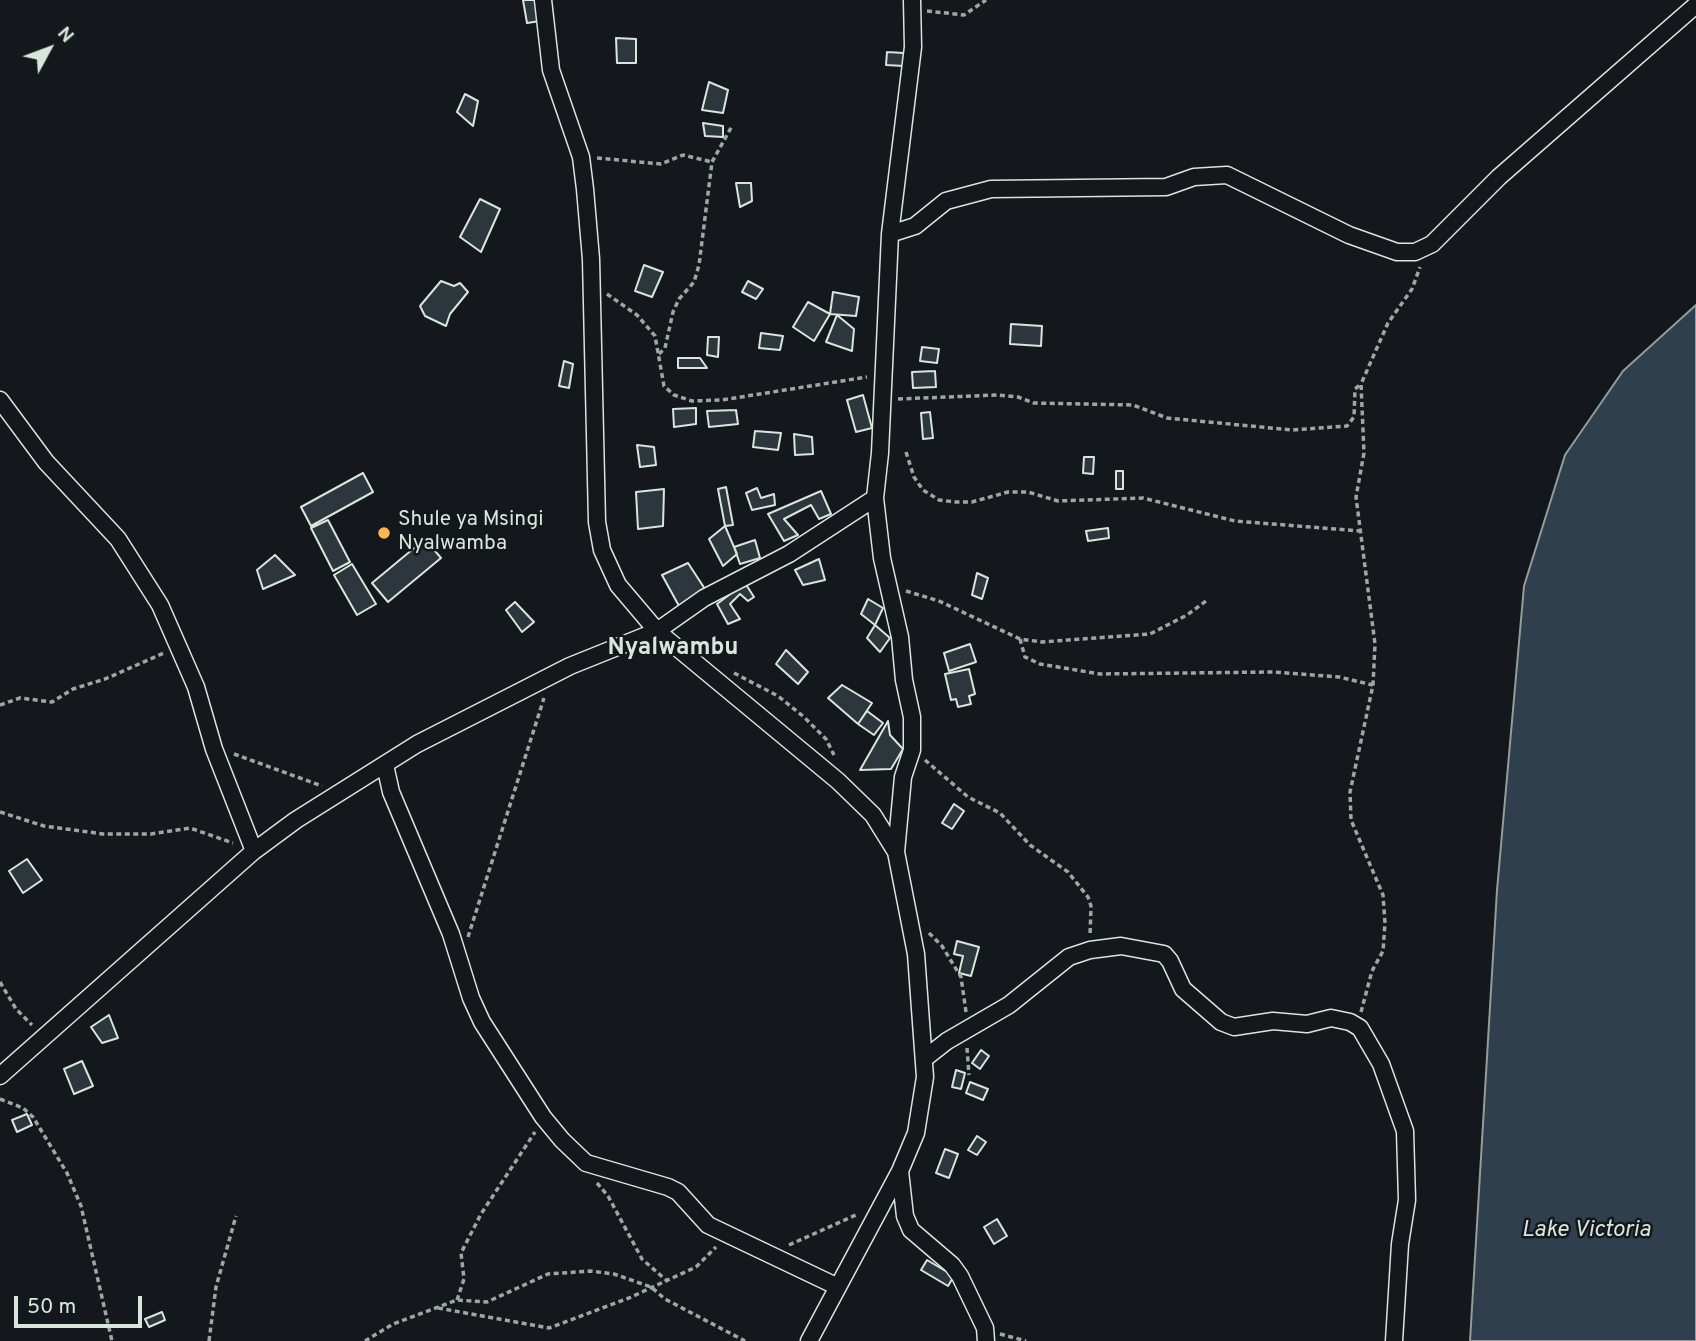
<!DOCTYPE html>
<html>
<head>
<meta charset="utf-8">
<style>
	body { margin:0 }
	#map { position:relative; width:1696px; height:1341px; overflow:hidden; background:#14181c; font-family:Overpass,sans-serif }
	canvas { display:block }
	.north { position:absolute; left:14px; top:14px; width:70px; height:70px; -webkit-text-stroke:5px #14181c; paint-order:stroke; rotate:49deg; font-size:19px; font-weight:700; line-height:28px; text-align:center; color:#d8e6dc }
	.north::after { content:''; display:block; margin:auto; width:24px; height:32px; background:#d8e6dc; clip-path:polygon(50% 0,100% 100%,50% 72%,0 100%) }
	.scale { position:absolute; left:14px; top:1296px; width:128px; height:32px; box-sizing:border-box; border:4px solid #d8e6dc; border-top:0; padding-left:9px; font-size:21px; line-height:24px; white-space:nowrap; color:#d8e6dc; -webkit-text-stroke:5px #14181c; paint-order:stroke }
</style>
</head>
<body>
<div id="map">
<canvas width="1696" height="1341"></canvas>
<div class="north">N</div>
<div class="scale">50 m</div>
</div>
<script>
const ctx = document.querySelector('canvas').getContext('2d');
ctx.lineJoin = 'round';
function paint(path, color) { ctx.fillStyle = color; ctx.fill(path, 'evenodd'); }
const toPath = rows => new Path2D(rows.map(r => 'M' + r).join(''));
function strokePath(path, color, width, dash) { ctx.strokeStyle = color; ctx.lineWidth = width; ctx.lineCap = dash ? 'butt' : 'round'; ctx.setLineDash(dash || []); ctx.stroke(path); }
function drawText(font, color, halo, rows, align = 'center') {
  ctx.font = font + ' Overpass,sans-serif'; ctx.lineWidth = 5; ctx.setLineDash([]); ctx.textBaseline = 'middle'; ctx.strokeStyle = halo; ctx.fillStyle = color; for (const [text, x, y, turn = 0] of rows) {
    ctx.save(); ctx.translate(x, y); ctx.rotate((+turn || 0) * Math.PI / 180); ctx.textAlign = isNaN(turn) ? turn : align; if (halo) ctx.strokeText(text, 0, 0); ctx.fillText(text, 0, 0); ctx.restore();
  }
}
const water = toPath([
	[1696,305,1696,1341,1470,1341,1497,890,1524,586,1565,455,1623,371,1696,305]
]);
paint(water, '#2f3f4d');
strokePath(water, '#939e99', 2);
const building = toPath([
	[523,0,537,0,540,21,527,23,523,0],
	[616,38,636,39,636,63,617,63,616,38],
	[887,52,904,53,904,66,886,65,887,52],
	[709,82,728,90,723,113,702,110,709,82],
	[465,94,478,101,473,126,457,112,465,94],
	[703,123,723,126,723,137,705,136,703,123],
	[736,183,751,183,752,201,740,207,736,183],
	[480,199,500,209,481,252,460,237,480,199],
	[644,265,663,272,652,297,635,291,644,265],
	[441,281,454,286,460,283,468,292,450,314,446,326,425,316,420,306,441,281],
	[748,281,763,289,756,299,742,292,748,281],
	[833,292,859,297,856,316,830,314,833,292],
	[808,302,830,314,814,341,793,327,808,302],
	[837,315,854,329,852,351,826,342,837,315],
	[1011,324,1042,326,1041,346,1010,344,1011,324],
	[761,333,783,336,780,350,759,348,761,333],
	[708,337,719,337,718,357,707,355,708,337],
	[922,347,939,349,937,363,920,361,922,347],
	[678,358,700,358,707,368,678,368,678,358],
	[564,361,573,364,569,388,559,386,564,361],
	[935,371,936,387,913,388,912,372,935,371],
	[863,395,872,428,856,432,847,400,863,395],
	[696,408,696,424,674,427,673,409,696,408],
	[736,410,738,424,709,427,707,411,736,410],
	[930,412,933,438,923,439,921,413,930,412],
	[755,431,781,433,778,450,753,447,755,431],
	[794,434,812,437,813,454,795,455,794,434],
	[637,445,654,447,656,465,640,467,637,445],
	[1084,457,1094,457,1093,474,1083,473,1084,457],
	[1116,471,1123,471,1123,489,1116,489,1116,471],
	[363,473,373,492,311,526,301,507,363,473],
	[726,487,733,525,725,526,718,489,726,487],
	[757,488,761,498,774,494,775,505,752,510,746,493,757,488],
	[664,489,663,526,638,529,636,492,664,489],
	[821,491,831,514,819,519,811,505,784,519,798,535,784,541,768,514,821,491],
	[328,520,350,562,333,571,311,528,328,520],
	[725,526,737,554,723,566,709,539,725,526],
	[1108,528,1109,538,1088,541,1086,531,1108,528],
	[425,539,441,558,388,602,372,583,425,539],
	[755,540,760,558,740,564,734,547,755,540],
	[275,555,295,575,263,589,257,570,275,555],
	[819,559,825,580,803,585,795,570,819,559],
	[688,563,705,589,679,606,662,575,688,563],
	[352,564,376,604,357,615,334,575,352,564],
	[977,573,988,578,982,599,972,595,977,573],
	[745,583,754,597,748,601,740,594,730,604,740,619,728,624,717,604,745,583],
	[868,599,883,608,875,625,861,614,868,599],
	[515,602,534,622,522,632,506,610,515,602],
	[875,625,890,638,880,652,867,638,875,625],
	[970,644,976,662,949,671,944,653,970,644],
	[786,650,808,672,798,684,776,664,786,650],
	[969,669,975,694,969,696,971,704,958,707,956,699,951,700,945,674,969,669],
	[842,685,872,703,858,724,828,698,842,685],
	[867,711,883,723,874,735,858,724,867,711],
	[888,721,890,735,903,749,891,769,860,770,888,721],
	[954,804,964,811,952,829,942,823,954,804],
	[27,859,42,880,23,893,9,871,27,859],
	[957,941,979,947,971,976,959,973,963,956,954,954,957,941],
	[109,1015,118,1038,102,1043,91,1027,109,1015],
	[981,1050,989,1056,980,1069,972,1063,981,1050],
	[82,1061,93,1086,74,1094,64,1069,82,1061],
	[956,1070,965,1073,961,1089,952,1087,956,1070],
	[970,1082,988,1089,983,1100,966,1093,970,1082],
	[27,1114,32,1125,17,1132,12,1120,27,1114],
	[977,1136,986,1142,977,1155,968,1150,977,1136],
	[945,1149,958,1154,949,1178,936,1173,945,1149],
	[997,1219,1007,1236,994,1244,984,1227,997,1219],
	[927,1260,954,1276,948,1286,921,1270,927,1260],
	[162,1312,165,1320,149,1327,145,1319,162,1312]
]);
paint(building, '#2c363c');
strokePath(building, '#d8e6dc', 2);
const minor = toPath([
	[543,0,551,70,581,157,585,189,591,259,597,522,602,550,618,585,657,631,838,781,873,815,896,852,916,954,925,1077,916,1133,900,1171,809,1341],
	[890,234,915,226,946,201,991,189,1166,187,1194,177,1227,175,1349,235,1397,252,1415,252,1432,244,1499,177,1696,5],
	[0,400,46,462,118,539,160,605,196,687,214,749,254,851],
	[385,765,391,792,451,934,471,998,482,1022,543,1117,562,1140,586,1163,668,1187,678,1192,708,1225,836,1286],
	[896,852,903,777,912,750,912,717,904,680,900,637,882,558,875,498,880,453,890,234,913,47,912,0],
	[924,1059,947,1041,1009,1005,1069,957,1090,950,1121,946,1164,954,1170,961,1183,989,1221,1022,1234,1027,1273,1021,1307,1024,1331,1018,1350,1022,1360,1028,1381,1064,1405,1131,1407,1200,1400,1244,1394,1341],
	[0,1076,254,851,296,820,417,744,570,666,657,631,704,598,789,554,875,498],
	[900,1171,905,1216,911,1230,952,1265,960,1276,985,1328,986,1341]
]);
strokePath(minor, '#d8e6dc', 19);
strokePath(toPath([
	[927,11,964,15,986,0],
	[597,158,661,164,683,155,712,162],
	[607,294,637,315,655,336,664,386,674,395,692,401,722,400,867,377],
	[659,354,665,348,673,312,679,299,694,282,699,265,712,162,732,126],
	[898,399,997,395,1018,397,1034,403,1133,405,1167,418,1292,430,1347,426,1354,417,1355,389,1361,384],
	[906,452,914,477,923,490,939,500,955,502,972,502,1008,492,1028,492,1058,501,1143,498,1235,521,1360,531],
	[906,591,939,601,1020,639,1042,642,1150,634,1187,615,1206,601],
	[1020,639,1025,657,1040,664,1100,674,1274,672,1339,677,1373,685],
	[734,673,778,696,804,717,826,739,834,755],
	[0,705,20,698,52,702,73,689,105,679,164,653],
	[234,754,322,786],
	[925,760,968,797,1000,813,1030,845,1068,872,1088,897,1091,906,1090,936],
	[0,812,44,826,103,834,151,834,190,828,233,843],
	[929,933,942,946,961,977,966,1012],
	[468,937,544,698],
	[0,982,16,1009,32,1025],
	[1361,1012,1372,971,1383,951,1385,923,1383,895,1351,820,1350,792,1373,685,1375,644,1356,497,1364,453,1361,384,1388,323,1412,289,1420,267],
	[967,1048,969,1075],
	[0,1099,23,1108,33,1117,67,1173,81,1206,112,1341],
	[597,1183,608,1196,642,1259,666,1280],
	[789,1245,858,1214],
	[457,1300,464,1279,461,1253,481,1214,535,1132],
	[438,1308,549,1328,629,1298,696,1267,716,1247],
	[1000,1334,1026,1341],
	[209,1341,216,1287,236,1216],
	[365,1341,393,1324,457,1300,487,1302,548,1274,590,1271,614,1274,651,1287,665,1299,745,1341]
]), '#9da8a2', 3.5, [5, 3.5]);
strokePath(minor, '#14181c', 16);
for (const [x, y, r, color] of [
	[384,533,7,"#ffb74d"]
]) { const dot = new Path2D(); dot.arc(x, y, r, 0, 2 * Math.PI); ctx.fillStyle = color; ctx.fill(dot); strokePath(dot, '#14181c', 2.5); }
drawText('21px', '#d8e6dc', '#14181c', [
	["Shule ya Msingi",398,521],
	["Nyalwamba",398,545]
], 'left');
drawText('italic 23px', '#d8e6dc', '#14181c', [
	["Lake Victoria",1586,1231]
]);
drawText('bold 24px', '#d8e6dc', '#14181c', [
	["Nyalwambu",673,649]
]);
</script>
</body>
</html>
